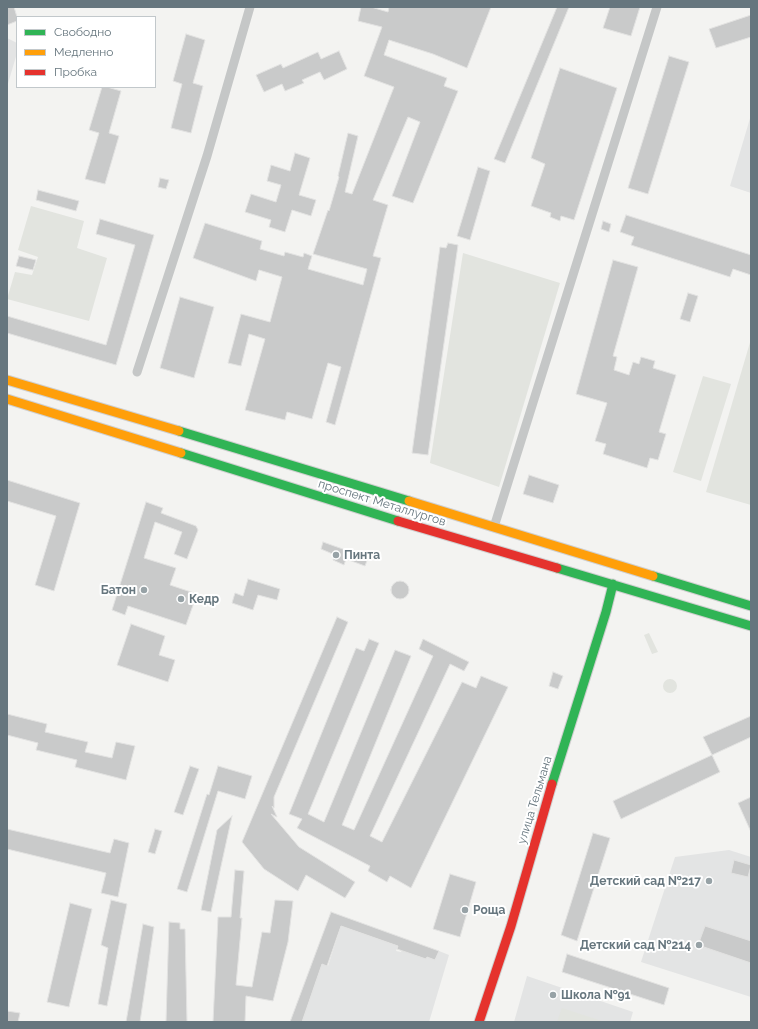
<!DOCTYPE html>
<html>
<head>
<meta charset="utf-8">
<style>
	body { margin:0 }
	#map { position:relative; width:758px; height:1029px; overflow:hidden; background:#f3f3f1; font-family:Raleway,sans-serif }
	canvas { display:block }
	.frame { position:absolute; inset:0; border:8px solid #66767e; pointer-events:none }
	.legend { position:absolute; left:16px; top:16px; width:140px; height:72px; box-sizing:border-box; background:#fff; border:1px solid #c2c8cb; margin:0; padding:5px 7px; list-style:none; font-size:12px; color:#66767e }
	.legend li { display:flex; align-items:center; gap:8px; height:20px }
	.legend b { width:20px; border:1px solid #c2c8cb }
</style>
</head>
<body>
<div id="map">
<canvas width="758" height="1029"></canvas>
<div class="frame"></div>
<ul class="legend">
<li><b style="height:5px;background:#30b455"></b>Свободно</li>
<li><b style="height:5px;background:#ff9f0a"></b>Медленно</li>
<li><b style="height:5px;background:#e5322d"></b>Пробка</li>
</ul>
</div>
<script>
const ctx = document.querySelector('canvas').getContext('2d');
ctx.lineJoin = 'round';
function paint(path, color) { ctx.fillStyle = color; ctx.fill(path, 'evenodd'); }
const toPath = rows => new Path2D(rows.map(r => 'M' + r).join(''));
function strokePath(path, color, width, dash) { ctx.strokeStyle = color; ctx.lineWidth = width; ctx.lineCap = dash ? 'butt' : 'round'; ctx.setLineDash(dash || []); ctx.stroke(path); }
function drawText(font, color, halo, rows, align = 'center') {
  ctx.font = font + ' Raleway,sans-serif'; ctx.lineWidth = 4; ctx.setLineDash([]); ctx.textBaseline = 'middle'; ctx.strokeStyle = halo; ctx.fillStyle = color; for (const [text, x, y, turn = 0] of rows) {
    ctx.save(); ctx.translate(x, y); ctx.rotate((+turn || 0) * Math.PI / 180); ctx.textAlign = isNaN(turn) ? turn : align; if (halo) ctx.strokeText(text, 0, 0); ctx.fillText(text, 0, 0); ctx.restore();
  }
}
paint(toPath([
	[7,38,17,43,17,53,7,87],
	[751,115,751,193,730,186],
	[729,850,751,857,751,997,641,962,675,857],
	[341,926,398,946,396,951,401,952,403,948,415,955,426,959,427,957,435,960,439,951,449,955,429,1022,302,1022,322,964,328,966],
	[527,976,633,1012,630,1022,514,1022]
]), '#e3e4e4');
paint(toPath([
	[31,206,84,221,77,248,107,258,89,321,7,299,15,272,32,275,38,257,18,250],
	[463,253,560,283,499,487,430,463],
	[751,339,751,505,706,492],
	[703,376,731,384,701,481,673,472],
	[649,633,658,652,652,654,644,635],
	'663 686a7 7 0 1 1 14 0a7 7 0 1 1-14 0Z',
	[562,1008,605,1022,557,1022]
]), '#e2e4df');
const building = toPath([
	[7,7,14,7,17,17,17,21,7,25,7,7],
	[361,7,371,7,388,12,389,7,491,7,467,68,433,54,389,40,384,55,447,78,444,86,458,91,413,203,392,196,420,122,408,117,373,200,388,205,373,256,381,258,335,425,326,422,341,367,328,363,312,419,287,412,285,420,245,410,265,339,249,334,241,366,228,363,241,314,270,322,282,277,259,270,256,281,193,258,205,223,262,241,260,249,284,256,285,252,303,257,304,253,312,256,308,269,363,285,367,269,313,254,328,210,329,211,339,177,338,176,348,133,358,136,345,192,352,194,394,87,364,76,382,27,358,21,361,7],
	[557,7,569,7,505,163,494,159,557,7],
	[610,7,640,7,631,36,603,28,610,7],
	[751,15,751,37,716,48,709,29,751,15],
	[186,34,205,40,193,83,203,86,191,133,171,128,182,84,173,81,186,34],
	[339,51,347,69,324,80,320,72,302,80,304,83,285,91,282,84,264,92,256,75,281,64,283,68,318,52,321,59,339,51],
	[669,56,689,62,648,194,628,188,669,56],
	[560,68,617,88,574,220,561,216,560,221,550,217,551,213,531,206,545,164,531,158,560,68],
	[102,87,107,87,121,91,109,133,119,136,105,184,85,179,99,133,89,130,102,87],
	[295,153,310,158,299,195,316,200,311,216,292,210,285,232,269,227,271,220,245,212,251,194,276,202,281,185,267,181,271,165,290,171,295,153],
	[478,167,490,171,470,240,457,236,478,167],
	[160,178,169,180,166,189,158,187,160,178],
	[38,190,79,201,76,211,36,200,38,190],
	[626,215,751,255,751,275,733,269,730,277,631,245,634,237,620,232,626,215],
	[100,219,154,235,116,365,7,333,7,316,106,345,135,245,96,234,100,219],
	[603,221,611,224,609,232,601,229,603,221],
	[448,243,458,245,428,455,412,453,440,247,446,248,448,243],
	[19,256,36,260,33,270,16,266,19,256],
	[613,260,638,267,613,356,617,357,614,370,629,375,633,362,639,364,641,357,655,361,653,368,676,375,659,432,666,434,658,460,650,458,647,468,603,454,606,444,595,441,607,403,576,394,613,260],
	[688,293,698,296,690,322,680,319,688,293],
	[180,297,214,307,194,378,160,368,180,297],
	[529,475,559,485,553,503,523,494,529,475],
	[7,480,80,503,54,591,35,585,56,516,7,501,7,480],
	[146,502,163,508,161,513,196,526,198,530,187,559,174,554,182,532,155,522,144,558,176,568,170,585,197,594,186,625,128,606,125,615,112,610,146,502],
	[323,542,368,558,365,566,346,559,344,565,333,560,335,555,321,549,323,542],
	[248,579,280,589,277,600,258,595,253,610,232,603,235,593,243,596,248,579],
	'391 590a9 9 0 1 1 18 0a9 9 0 1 1-18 0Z',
	[337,617,348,622,274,797,274,808,272,806,277,817,271,814,299,847,355,882,345,898,306,875,298,891,264,869,242,842,337,617],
	[131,624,165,636,159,655,175,660,168,682,117,665,131,624],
	[369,639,379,643,308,814,324,822,395,650,411,656,342,825,354,830,433,656,419,649,423,639,469,662,464,671,450,664,370,836,382,842,462,682,476,688,481,676,508,687,411,888,390,876,387,882,368,871,370,866,297,828,302,819,289,814,356,648,364,651,369,639],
	[553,672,563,676,558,689,549,686,553,672],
	[7,714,47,724,45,732,88,742,85,752,112,758,116,742,135,746,126,780,75,767,77,760,36,750,38,743,7,735,7,714],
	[751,716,751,737,712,755,703,737,751,716],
	[712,755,720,772,621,819,613,801,712,755],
	[190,766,199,769,183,815,174,812,190,766],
	[218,766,252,776,245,799,218,791,187,892,177,889,207,794,209,795,218,766],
	[751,797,751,832,738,803,751,797],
	[232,816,211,912,201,910,217,830,232,816],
	[7,829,110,853,114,839,129,843,118,897,101,893,106,873,7,849,7,829],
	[155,829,162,831,155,854,148,852,155,829],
	[593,833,610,838,577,941,561,935,593,833],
	[734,860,751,865,748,877,731,873,734,860],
	[235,870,244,871,240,918,242,918,236,985,252,987,262,932,270,933,275,900,293,901,288,942,273,1001,246,996,245,1022,213,1022,218,917,231,917,235,870],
	[450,874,476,882,460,937,433,929,450,874],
	[111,900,127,904,107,1006,98,1004,108,948,101,945,111,900],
	[70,903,92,909,69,1007,47,1002,70,903],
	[331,912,439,951,435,960,427,957,426,959,397,949,398,946,341,926,327,966,322,964,302,1022,290,1022,331,912],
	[169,922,180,923,180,929,185,929,187,1022,166,1022,169,922],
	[143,924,154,927,140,1022,126,1022,143,924],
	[705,926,751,941,751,963,698,945,705,926],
	[567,954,669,988,664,1005,562,972,567,954],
	[7,1011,20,1013,18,1022,7,1022,7,1011]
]);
paint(building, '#c9caca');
strokePath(building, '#e2e2e1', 1);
const fast = toPath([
	[179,431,409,501],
	[181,453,398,521],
	[557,568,751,626],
	[653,576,751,606],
	[552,784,606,612,613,584]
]);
const slow = toPath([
	[7,380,179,431],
	[7,399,181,453],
	[409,501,653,576]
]);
const jam = toPath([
	[398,521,557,568],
	[479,1022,511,926,552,784]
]);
strokePath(fast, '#cfcfcf', 11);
strokePath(slow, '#cfcfcf', 11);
strokePath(jam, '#cfcfcf', 11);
strokePath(toPath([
	[137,372,207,156,250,7],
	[494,527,657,7]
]), '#c5c7c7', 9);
strokePath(fast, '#30b455', 9);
strokePath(slow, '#ff9f0a', 9);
strokePath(jam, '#e5322d', 9);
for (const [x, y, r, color] of [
	[336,555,4,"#97a2a6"],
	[144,590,4,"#97a2a6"],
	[181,599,4,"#97a2a6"],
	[709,881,4,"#97a2a6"],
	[465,910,4,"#97a2a6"],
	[699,945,4,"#97a2a6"],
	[553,995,4,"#97a2a6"]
]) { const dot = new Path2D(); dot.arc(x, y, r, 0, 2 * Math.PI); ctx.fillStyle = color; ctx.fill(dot); strokePath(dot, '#fff', 1.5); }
drawText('12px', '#66767e', '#fff', [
	["проспект Металлургов",382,503,17],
	["улица Тельмана",535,800,-73]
]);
drawText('bold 12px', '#66767e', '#fff', [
	["Пинта",344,555],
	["Батон",136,590,"right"],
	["Кедр",189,599],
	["Детский сад №217",701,881,"right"],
	["Роща",473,910],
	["Детский сад №214",691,945,"right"],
	["Школа №91",561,995]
], 'left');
</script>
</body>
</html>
